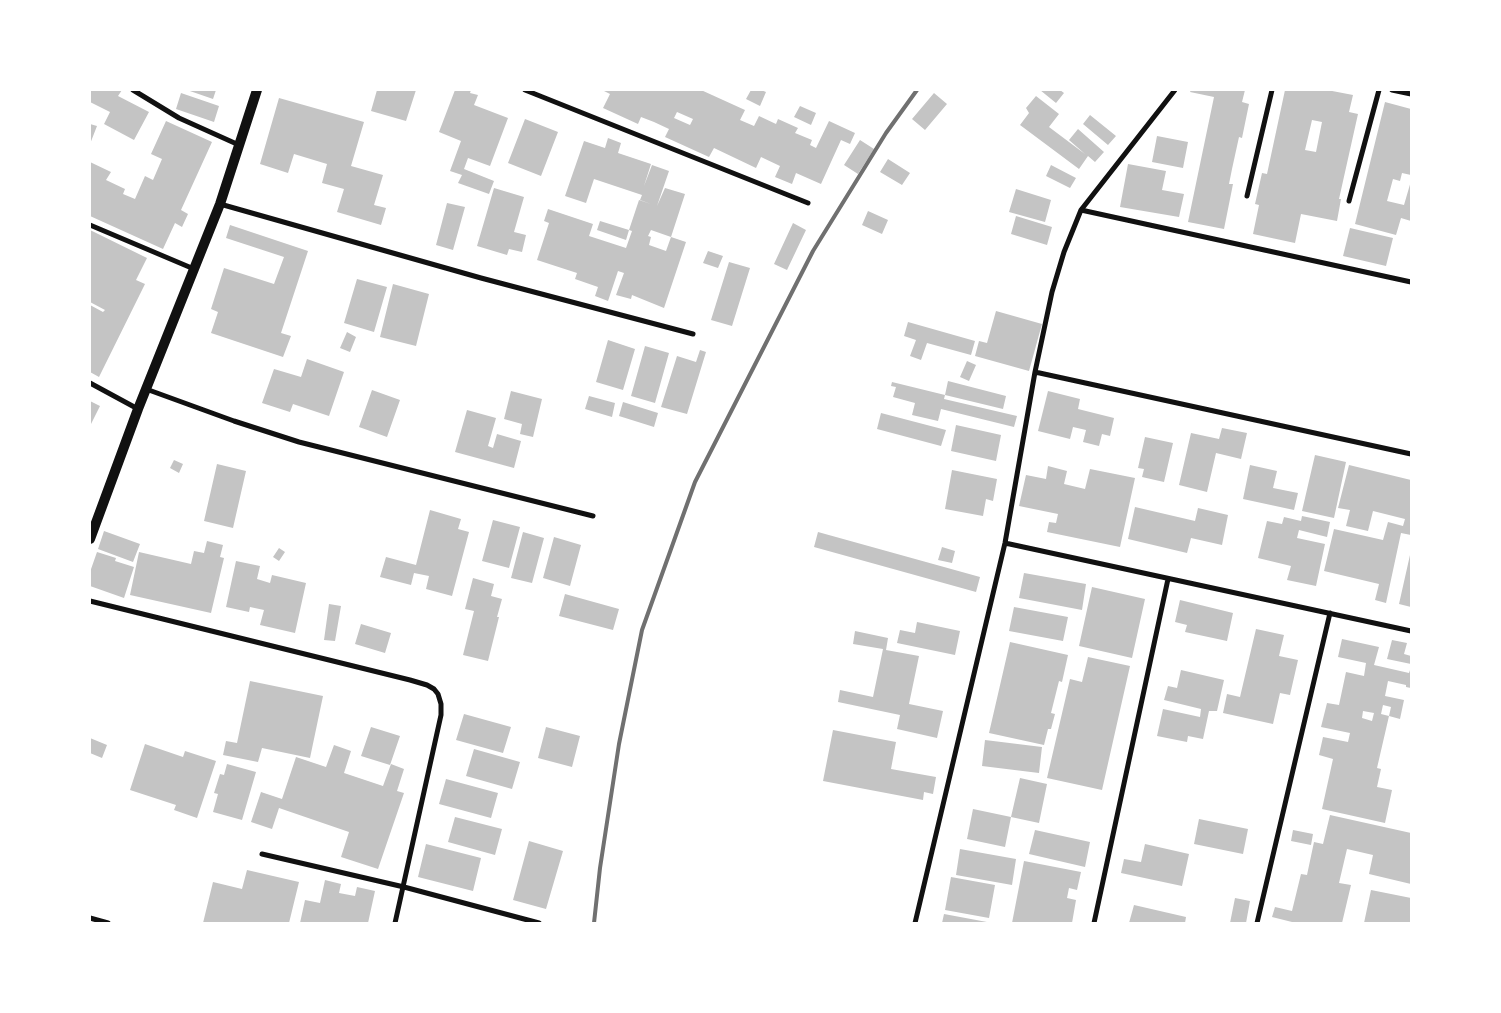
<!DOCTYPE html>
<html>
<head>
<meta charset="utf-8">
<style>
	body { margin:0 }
	#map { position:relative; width:1501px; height:1013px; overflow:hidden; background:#fff; font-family:Signika,sans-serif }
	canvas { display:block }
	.frame { position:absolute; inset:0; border:91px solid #fff; pointer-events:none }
</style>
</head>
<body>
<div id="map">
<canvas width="1501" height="1013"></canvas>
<div class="frame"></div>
</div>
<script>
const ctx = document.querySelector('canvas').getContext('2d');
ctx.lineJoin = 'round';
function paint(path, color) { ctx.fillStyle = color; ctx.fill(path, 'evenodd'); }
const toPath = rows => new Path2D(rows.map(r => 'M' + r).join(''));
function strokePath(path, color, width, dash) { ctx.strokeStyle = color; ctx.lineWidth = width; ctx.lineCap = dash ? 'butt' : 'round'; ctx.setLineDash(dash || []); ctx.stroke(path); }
paint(toPath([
	[90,90,122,90,118,96,149,112,134,140,104,124,110,112,90,102],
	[187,90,216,90,213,99],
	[377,90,416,90,406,121,371,111],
	[455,90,471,90,470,93,478,95,474,105,508,118,490,166,468,158,464,169,494,181,489,194,458,183,462,175,450,171,461,141,439,132],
	[602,90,701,90,745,110,740,120,754,126,759,116,776,124,778,119,798,128,795,133,812,140,810,145,816,148,829,121,855,133,850,144,841,140,821,184,796,173,792,184,775,177,780,166,761,157,756,168,714,148,709,157,665,137,669,129,654,122,641,117,638,124,603,108,610,94],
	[677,112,693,119,690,125,674,118],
	[751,90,761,90,766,92,760,106,746,99],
	[1040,90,1060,90,1064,93,1056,103],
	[1191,90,1245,90,1242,102,1249,104,1242,138,1239,137,1232,169,1229,184,1233,184,1224,229,1188,222,1214,97,1190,92],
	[1285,90,1327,90,1353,95,1349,112,1358,114,1339,199,1341,199,1337,221,1301,214,1295,243,1253,234,1259,205,1255,204,1262,173,1267,174],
	[1312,120,1322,122,1316,152,1305,150],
	[181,93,219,106,214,122,176,109],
	[934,93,947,104,925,130,912,119],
	[1036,96,1059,114,1049,127,1085,154,1069,140,1078,129,1104,152,1095,162,1088,156,1079,169,1020,125,1029,113,1026,108],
	[279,98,364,122,351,166,383,175,374,205,386,208,381,225,337,212,344,189,322,183,327,164,294,154,288,173,260,164],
	[1385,102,1411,109,1411,175,1402,173,1400,181,1393,179,1387,201,1404,205,1411,181,1411,221,1401,218,1396,235,1355,224],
	[800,106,816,113,811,125,794,117],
	[1090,115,1116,136,1108,145,1083,124],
	[525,119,558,132,541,176,508,163],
	[166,121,212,142,181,210,188,214,182,227,175,223,163,249,90,216,90,162,111,172,106,180,125,189,123,194,135,199,145,176,153,180,162,159,151,154],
	[90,124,97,126,90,144],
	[1157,136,1188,142,1183,168,1152,162],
	[608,138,621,143,618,153,651,164,644,186,652,165,669,171,657,206,665,188,685,194,671,237,651,230,648,236,651,237,649,245,666,251,671,237,686,242,664,308,632,295,631,299,616,295,624,273,618,271,608,301,595,296,598,287,575,279,577,273,537,260,549,223,544,221,548,209,593,224,589,236,626,248,632,231,629,230,626,240,597,230,600,221,629,230,639,200,651,204,640,200,642,195,594,179,586,203,565,196,584,141,605,148],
	[860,140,874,149,858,174,844,165],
	[888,159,910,173,902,185,880,172],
	[1128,164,1166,171,1162,190,1184,194,1179,217,1120,207],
	[1051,165,1076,178,1070,188,1046,176],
	[494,188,524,197,514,232,526,235,522,252,509,249,507,255,477,246],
	[1016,189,1051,200,1045,222,1009,212],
	[447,203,465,207,453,250,436,245],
	[868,211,888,220,882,234,862,225],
	[1016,216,1052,227,1047,245,1011,234],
	[793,223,806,230,787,270,774,264],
	[230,225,308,251,281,333,291,336,283,357,211,333,218,312,211,309,224,268,274,284,284,257,226,238],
	[1350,228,1393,238,1386,266,1343,256],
	[90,230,147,258,136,280,145,284,99,377,90,372,90,305,103,312,105,310,90,302],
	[708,251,723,256,718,268,703,263],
	[729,262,750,268,732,326,711,320],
	[357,279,387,287,374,332,344,323],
	[393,284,429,294,416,346,380,337],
	[996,311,1042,324,1029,371,975,356,979,341,987,343],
	[908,322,975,341,971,355,927,343,921,360,910,356,916,340,904,336],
	[347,332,356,337,350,352,340,348],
	[608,340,635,349,623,390,596,382],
	[645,346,669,353,655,403,631,396],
	[700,350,706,352,687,414,661,407,677,356,696,362],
	[307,359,344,372,329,416,293,404,290,412,262,403,274,369,301,377],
	[967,361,976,365,969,381,960,377],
	[948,381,1006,396,1003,409,945,395],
	[892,382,945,395,944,399,1017,416,1014,427,941,409,938,421,912,415,915,403,893,397,896,387,891,386],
	[372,390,400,400,387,437,359,427],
	[511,391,542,399,533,437,520,434,522,424,504,419],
	[1048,391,1080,399,1078,409,1114,418,1110,436,1102,434,1099,446,1083,442,1086,430,1073,427,1070,439,1038,431],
	[589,396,615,403,612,417,585,409],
	[90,401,100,406,90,426],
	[623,402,658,413,654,427,619,416],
	[467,410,496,418,488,446,493,448,497,434,521,441,514,468,455,452],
	[881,413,946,430,941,446,877,429],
	[956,425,1001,435,996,461,951,451],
	[1222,428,1247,433,1241,459,1216,453,1207,492,1179,485,1191,433,1219,439],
	[1145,437,1173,443,1164,482,1142,477,1144,469,1138,468],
	[1315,455,1346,462,1334,518,1302,511],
	[174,460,183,464,179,473,170,468],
	[217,464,246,471,233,528,204,521],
	[1250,465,1277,471,1273,488,1298,493,1294,510,1243,499],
	[1349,465,1411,480,1411,535,1401,533,1386,603,1375,600,1379,584,1324,571,1334,529,1383,540,1388,522,1403,526,1405,519,1373,511,1368,531,1346,526,1350,510,1338,508],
	[1048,466,1067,471,1064,484,1085,489,1090,469,1135,478,1120,547,1047,532,1049,522,1056,523,1058,514,1019,506,1026,475,1046,479],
	[952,470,997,479,993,501,986,499,983,516,945,509],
	[1135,507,1195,521,1198,508,1228,515,1222,545,1191,538,1187,553,1128,539],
	[430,510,461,519,458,529,469,532,452,596,426,589,429,576,414,573,411,585,380,577,386,557,416,565],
	[1302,516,1330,522,1327,537,1299,530,1297,538,1325,544,1316,586,1287,580,1291,566,1258,558,1267,521,1282,524,1284,517,1301,521],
	[493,520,520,527,509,568,482,561],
	[104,531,140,544,133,562,98,549],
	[523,532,544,538,532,583,511,578],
	[818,532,980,577,976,592,814,547],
	[554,537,581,545,570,586,543,578],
	[207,541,223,545,220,557,224,558,211,613,130,595,139,552,191,564,194,551,204,553],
	[942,547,955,551,952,563,938,560],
	[279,548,285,552,279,561,273,557],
	[97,552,116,558,115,561,134,567,124,598,90,586,90,572],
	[1410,555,1411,555,1411,607,1399,604],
	[236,561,260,566,257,579,270,583,272,575,306,583,295,633,260,625,264,610,250,607,249,612,226,607],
	[1024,573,1086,584,1082,610,1019,598],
	[473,578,494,584,491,596,502,599,497,617,499,617,488,661,463,655,474,611,465,609],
	[1092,587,1145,599,1132,658,1079,646],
	[565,594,619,609,613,630,559,616],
	[1180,600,1233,613,1227,641,1185,632,1187,625,1175,622],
	[329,604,341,606,335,641,324,640],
	[1014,607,1068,617,1063,641,1009,631],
	[917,622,960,631,955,655,897,643,900,630,915,633],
	[361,624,391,633,385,653,355,644],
	[1256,629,1284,635,1279,656,1298,660,1290,695,1280,693,1273,724,1223,713,1227,694,1240,697],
	[855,631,888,638,886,650,919,656,909,704,943,711,937,738,897,729,900,715,838,702,840,690,873,697,883,649,853,644],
	[1342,639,1379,647,1374,665,1409,673,1411,667,1411,688,1406,687,1406,685,1388,681,1385,696,1404,700,1400,719,1389,716,1391,707,1383,705,1381,714,1389,716,1377,768,1381,769,1377,787,1392,790,1385,823,1322,809,1333,759,1319,755,1323,737,1348,742,1350,733,1321,727,1327,703,1339,705,1346,672,1364,676,1366,663,1338,657],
	[1363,711,1374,713,1372,721,1362,718],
	[1392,640,1407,643,1404,654,1411,656,1411,664,1387,659],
	[1010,642,1068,655,1062,682,1059,681,1051,713,1055,714,1051,729,1048,729,1044,745,989,733],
	[1088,657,1130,666,1102,790,1047,778,1070,679,1082,682],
	[1181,670,1224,680,1217,711,1209,711,1203,739,1188,736,1187,742,1157,736,1163,709,1200,717,1201,709,1164,700,1168,686,1177,688],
	[250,681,323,696,310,758,262,748,258,762,223,755,226,741,237,743],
	[464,714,511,727,503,753,456,740],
	[371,727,400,736,390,765,361,756],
	[546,727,580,736,572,767,538,758],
	[833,730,896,742,891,769,936,777,933,794,924,792,923,800,823,781],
	[90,738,107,745,102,758,90,753],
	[985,740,1042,747,1039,773,982,766],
	[145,744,183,757,185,751,216,761,197,818,174,810,176,805,130,790],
	[334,745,351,751,344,773,383,786,391,764,404,769,397,791,404,793,378,869,341,857,349,832,279,808,272,829,251,822,261,792,282,799,296,757,326,767],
	[474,749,520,762,512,789,466,776],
	[227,764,256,772,242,820,213,812,218,794,214,793,220,774,224,775],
	[1020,778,1047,784,1039,823,1011,817],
	[446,779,498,793,491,818,439,804],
	[973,809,1011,817,1005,847,967,839],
	[1330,815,1411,833,1411,884,1369,874,1373,855,1347,849,1339,883,1351,885,1342,923,1296,923,1272,917,1275,907,1292,911,1301,874,1307,875,1314,842,1323,844],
	[455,817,502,829,495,855,448,842],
	[1199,819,1248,829,1243,854,1194,844],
	[1035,830,1090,842,1085,867,1029,854],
	[1293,830,1313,834,1311,845,1291,841],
	[529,841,563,851,546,909,513,900],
	[426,844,481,858,473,891,418,877],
	[1145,844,1189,854,1182,886,1121,873,1124,859,1141,862],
	[960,849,1016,859,1012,885,956,875],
	[1024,861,1081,872,1077,890,1069,888,1067,898,1076,900,1072,923,1012,923],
	[247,870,299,882,289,923,203,923,213,882,242,889],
	[951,877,995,885,989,918,945,910],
	[325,880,341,884,339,893,355,896,357,887,375,891,368,923,300,923,305,900,320,903],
	[1371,890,1411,898,1411,923,1364,923],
	[1235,898,1250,901,1246,923,1230,923],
	[1134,905,1186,917,1185,923,1129,923],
	[944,914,987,922,987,923,942,923]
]), '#c4c4c4');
strokePath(toPath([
	[133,90,179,118,239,145],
	[525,90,808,203],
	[1392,90,1411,94],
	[1247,196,1272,90],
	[1349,201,1379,90],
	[220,204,481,278,693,334],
	[1081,210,1411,282],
	[90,225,194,269],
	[1035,372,1411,454],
	[90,383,138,409],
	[146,389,234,421,299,442,593,516],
	[1005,543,1411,631],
	[90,601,410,680,427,685,434,689,438,694,441,704,441,715,395,923],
	[262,854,404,887,539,923],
	[90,918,108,923],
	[915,923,1005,543,1035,372,1052,292,1064,252,1081,210,1175,90],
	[1094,923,1168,579],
	[1257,923,1330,613]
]), '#111', 5);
strokePath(toPath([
	[90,539,138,409,220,204,257,90]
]), '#111', 10);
strokePath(toPath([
	[594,923,600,868,619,744,642,630,695,482,813,251,886,133,917,90]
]), '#707070', 4);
</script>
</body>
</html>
